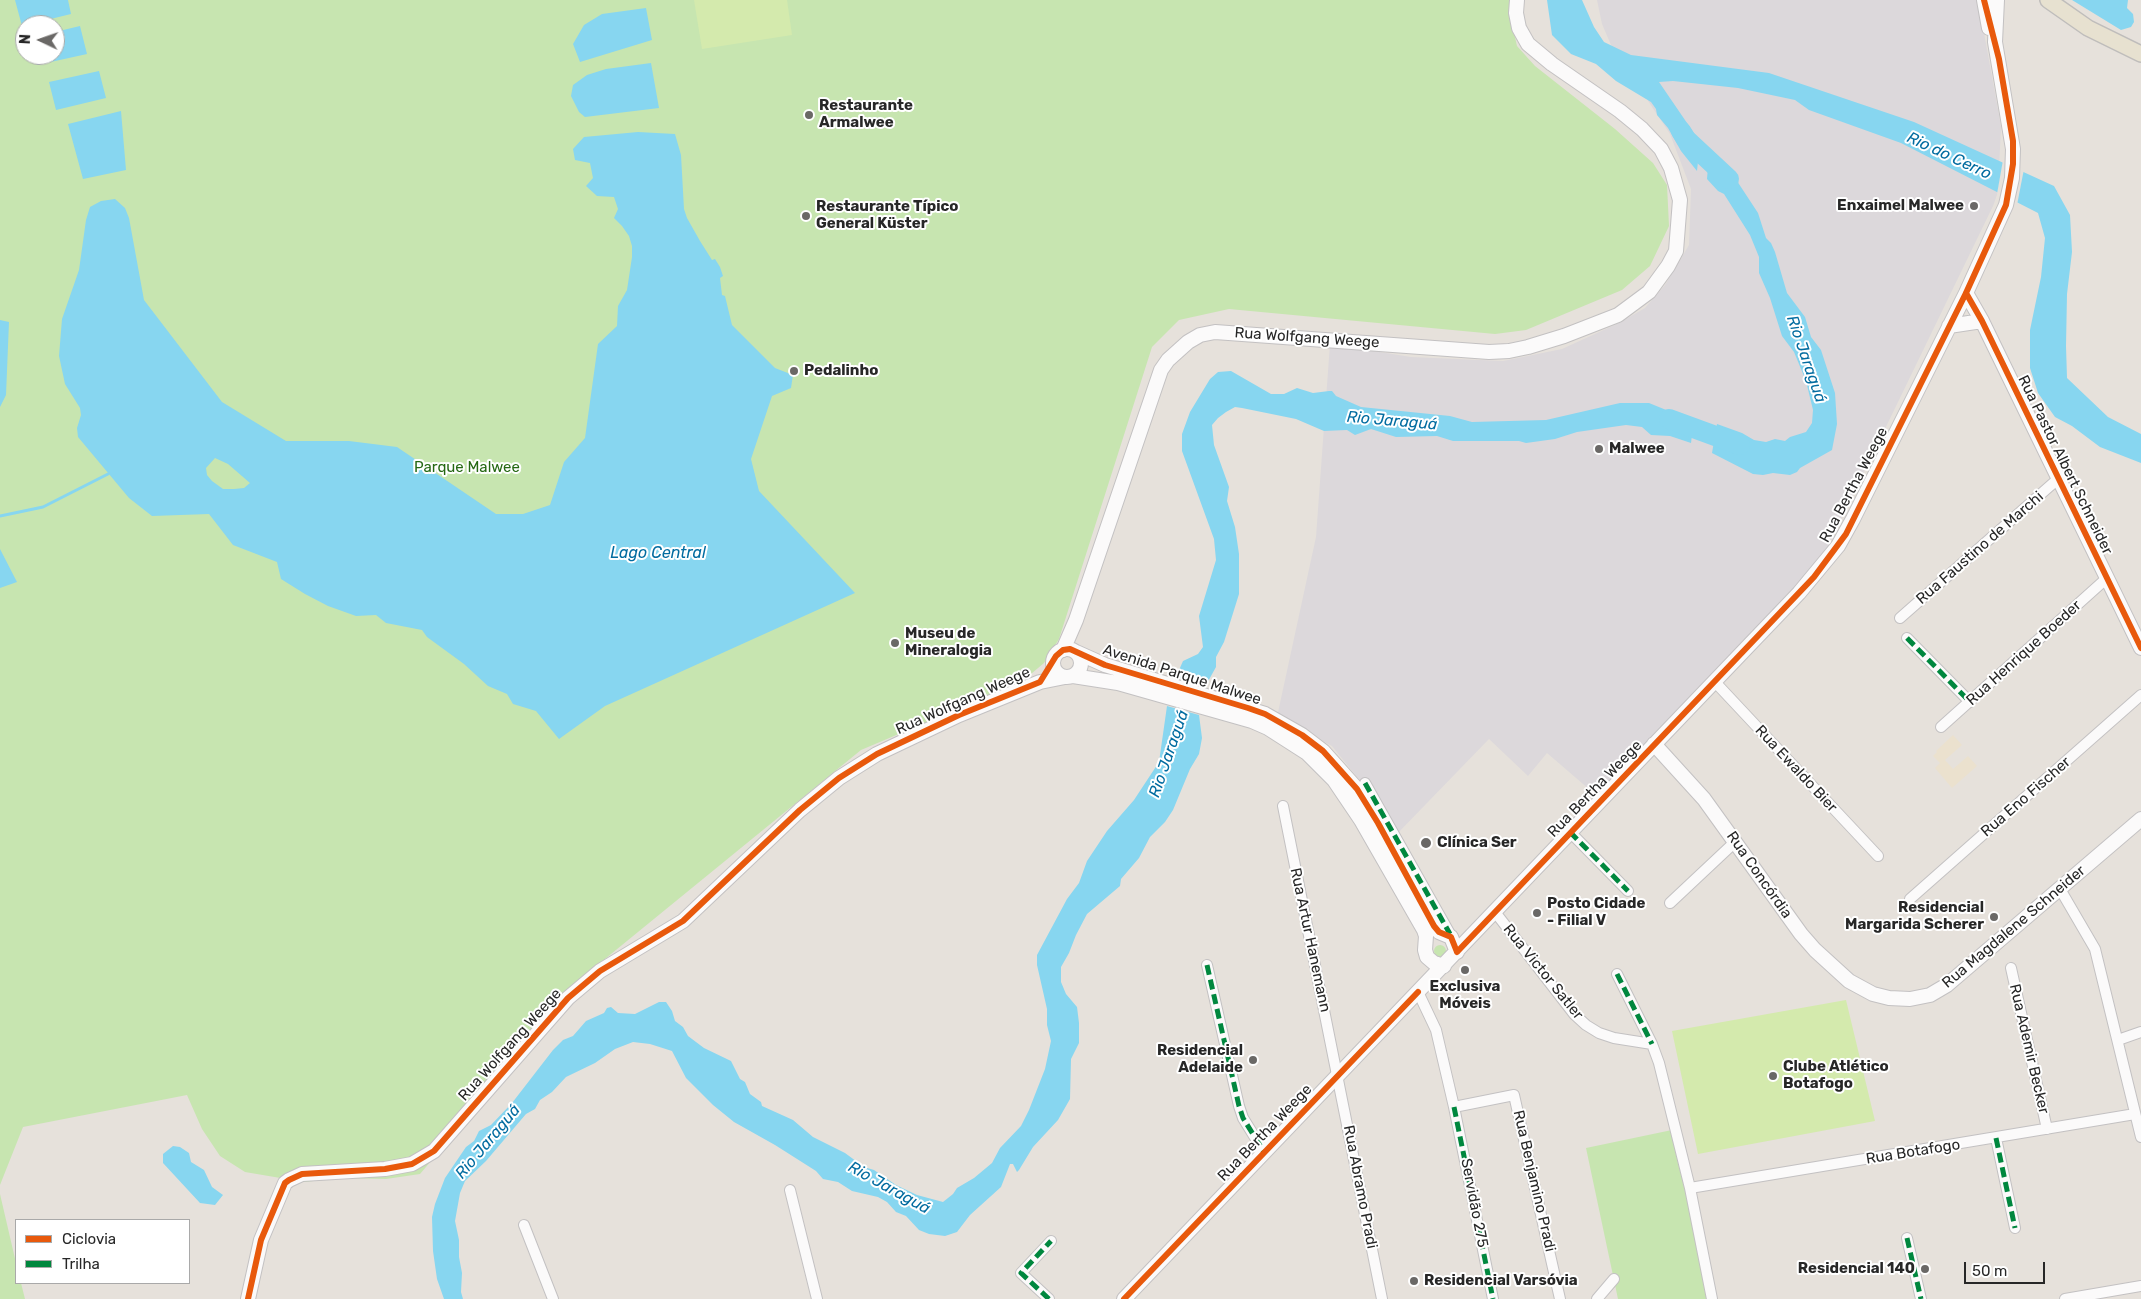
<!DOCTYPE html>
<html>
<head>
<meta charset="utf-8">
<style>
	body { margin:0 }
	#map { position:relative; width:2141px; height:1299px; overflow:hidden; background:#e6e1db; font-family:Rubik,sans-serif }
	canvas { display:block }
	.legend { position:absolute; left:15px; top:1219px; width:175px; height:65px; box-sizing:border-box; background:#fff; border:1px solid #a9a9a9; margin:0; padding:6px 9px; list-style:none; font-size:15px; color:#272727 }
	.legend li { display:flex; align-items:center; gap:10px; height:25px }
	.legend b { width:25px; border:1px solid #a9a9a9 }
	.north { position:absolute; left:15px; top:15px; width:50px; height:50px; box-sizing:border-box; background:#fff; border:1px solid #a9a9a9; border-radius:50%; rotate:273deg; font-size:14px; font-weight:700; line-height:20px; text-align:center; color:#272727 }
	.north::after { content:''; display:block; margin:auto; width:18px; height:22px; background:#6a6866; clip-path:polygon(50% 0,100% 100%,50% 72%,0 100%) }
	.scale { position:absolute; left:1964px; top:1262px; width:81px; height:22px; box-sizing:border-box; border:2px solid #272727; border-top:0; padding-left:6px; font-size:15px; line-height:18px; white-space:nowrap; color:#272727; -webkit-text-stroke:4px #fff; paint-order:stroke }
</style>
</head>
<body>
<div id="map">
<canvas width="2141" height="1299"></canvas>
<ul class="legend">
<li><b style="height:6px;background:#e8590c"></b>Ciclovia</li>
<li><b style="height:6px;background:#00873e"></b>Trilha</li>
</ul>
<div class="north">N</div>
<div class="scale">50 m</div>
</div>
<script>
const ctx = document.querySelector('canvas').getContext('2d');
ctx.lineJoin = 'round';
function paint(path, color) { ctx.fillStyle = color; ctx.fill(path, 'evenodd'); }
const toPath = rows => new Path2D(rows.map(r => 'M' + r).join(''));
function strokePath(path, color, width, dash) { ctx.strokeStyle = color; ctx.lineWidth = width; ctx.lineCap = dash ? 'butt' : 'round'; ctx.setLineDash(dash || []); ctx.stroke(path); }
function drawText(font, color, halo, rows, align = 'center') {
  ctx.font = font + ' Rubik,sans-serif'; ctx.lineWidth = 4; ctx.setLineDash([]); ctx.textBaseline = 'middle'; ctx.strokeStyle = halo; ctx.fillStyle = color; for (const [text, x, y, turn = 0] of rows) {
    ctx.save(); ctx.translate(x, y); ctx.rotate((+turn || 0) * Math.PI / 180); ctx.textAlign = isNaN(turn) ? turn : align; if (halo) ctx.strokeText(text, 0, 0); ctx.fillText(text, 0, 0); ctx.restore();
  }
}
paint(toPath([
	[1597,0,1978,0,2001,126,1998,192,1993,206,1819,565,1597,796,1547,753,1528,776,1489,739,1395,836,1368,791,1332,746,1277,717,1316,537,1330,344,1411,357,1503,361,1562,349,1619,323,1645,308,1665,285,1689,245,1691,189,1670,134,1611,45,1602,24]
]), '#dcd8db');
paint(toPath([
	[1953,735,1962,745,1945,760,1953,769,1968,756,1977,766,1952,788,1935,768,1940,763,1933,756,1937,752,1936,751]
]), '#ebe1ce');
paint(toPath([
	[0,0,1510,0,1510,15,1517,46,1535,66,1615,129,1653,163,1667,185,1669,226,1650,266,1622,290,1526,330,1495,334,1229,309,1179,320,1152,347,1059,639,1044,663,1025,679,972,703,861,750,600,963,420,1174,386,1179,341,1178,304,1182,245,1172,220,1156,202,1129,187,1095,23,1127,0,1185],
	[25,25,55,25,55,55,25,55],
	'1434 951a6 6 0 1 1 12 0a6 6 0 1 1-12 0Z',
	[1672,1130,1708,1299,1618,1299,1586,1148],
	[0,1194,16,1263,16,1283,21,1283,25,1299,0,1299]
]), '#c7e5b0');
paint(toPath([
	[694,0,787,0,792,35,702,49],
	[1846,1000,1875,1121,1698,1154,1672,1031]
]), '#d4eaad');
paint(toPath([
	[15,0,68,0,71,14,22,26],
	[1547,0,1582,0,1594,27,1604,42,1631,55,1769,73,1914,122,2054,186,2070,215,2072,252,2067,294,2066,346,2067,378,2108,417,2141,434,2141,463,2100,447,2072,426,2055,417,2038,393,2030,368,2030,330,2041,277,2045,238,2038,213,1901,143,1809,110,1795,100,1738,88,1673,81,1659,82,1700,142,1697,171,1681,151,1668,128,1657,115,1656,109,1651,102,1616,81,1596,64,1571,54,1552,35],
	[2072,0,2128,0,2127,8,2133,14,2134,22,2131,27,2121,30],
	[646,8,652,40,580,62,573,44,584,25,602,14],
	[80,26,87,54,37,65,35,55,55,55,55,32],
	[651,63,659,108,585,117,579,112,571,96,573,85,587,75,606,69],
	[99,71,106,98,56,110,49,82],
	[121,111,126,170,83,179,68,124],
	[638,132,675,134,681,155,684,209,687,218,700,241,712,260,715,259,720,267,723,276,720,278,722,295,725,296,732,325,775,368,793,375,791,388,772,396,751,459,759,491,855,593,605,706,559,739,536,711,513,704,507,694,488,686,464,664,427,637,422,630,386,623,376,615,356,616,328,606,305,594,281,579,277,562,233,545,209,514,152,516,129,498,78,437,77,428,81,415,80,408,65,384,59,356,62,319,79,270,86,220,90,207,101,201,115,199,125,208,129,218,144,300,222,402,286,441,349,441,397,447,496,514,523,514,550,505,564,462,585,438,598,344,617,326,618,306,627,290,632,257,632,246,629,236,622,226,614,218,618,209,614,197,597,196,586,186,593,178,590,163,575,160,573,149,584,137],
	[215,458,228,464,250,483,244,488,234,489,223,489,212,481,207,475,206,468],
	[1709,154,1717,164,1737,181,1758,213,1766,238,1771,243,1775,252,1787,293,1805,317,1811,337,1821,350,1835,393,1837,424,1832,450,1800,468,1797,472,1790,475,1773,473,1763,475,1753,474,1712,453,1717,424,1742,433,1754,440,1766,442,1775,439,1785,441,1790,437,1806,432,1812,423,1813,410,1806,381,1794,352,1782,336,1770,298,1759,273,1759,257,1750,235,1724,194,1718,191,1707,179],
	[0,320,9,322,6,395,0,407],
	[1231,371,1271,394,1284,394,1297,388,1313,393,1329,391,1332,391,1336,396,1361,407,1450,416,1472,422,1546,420,1620,403,1649,403,1681,416,1694,419,1691,443,1670,436,1651,435,1642,427,1626,425,1577,432,1555,439,1526,443,1519,441,1453,441,1437,436,1396,437,1371,429,1355,435,1347,430,1324,431,1296,419,1242,408,1235,407,1226,412,1218,418,1212,425,1214,445,1229,487,1227,501,1235,527,1239,554,1239,594,1224,642,1216,657,1216,667,1206,685,1176,677,1183,661,1198,654,1203,647,1199,616,1216,560,1214,539,1182,451,1182,434,1190,412,1210,379,1218,372],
	[0,549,17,582,0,588],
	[1167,706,1199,715,1202,738,1199,754,1190,769,1173,810,1165,822,1150,837,1139,858,1121,879,1120,886,1087,914,1076,935,1069,953,1061,967,1061,982,1066,994,1077,1007,1079,1023,1079,1043,1071,1059,1070,1099,1058,1120,1033,1147,1019,1170,1017,1172,1013,1164,1010,1164,1001,1187,970,1215,957,1232,945,1236,929,1234,919,1230,906,1216,896,1212,887,1202,878,1197,852,1191,838,1182,823,1179,816,1171,775,1145,734,1122,713,1105,686,1078,672,1051,650,1044,633,1042,615,1049,595,1063,566,1077,552,1092,540,1100,535,1109,526,1114,486,1161,465,1181,460,1193,455,1221,459,1240,459,1257,462,1273,461,1292,463,1299,444,1299,437,1279,433,1251,432,1217,435,1204,445,1178,466,1147,474,1141,479,1131,491,1125,512,1103,553,1050,563,1040,573,1036,586,1021,604,1013,607,1008,611,1007,618,1013,635,1014,659,1002,666,1002,672,1011,675,1021,683,1027,688,1036,704,1048,731,1061,740,1079,745,1082,750,1094,761,1102,762,1106,793,1120,813,1137,845,1153,864,1167,874,1170,896,1185,917,1195,943,1202,953,1194,957,1188,974,1178,992,1163,1000,1148,1021,1126,1029,1110,1045,1069,1051,1041,1047,1025,1047,1009,1037,965,1037,955,1067,899,1079,883,1087,861,1107,831,1134,800,1159,762],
	[173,1146,180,1147,189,1153,191,1162,204,1170,212,1187,223,1195,215,1205,200,1203,163,1163,163,1154]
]), '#87d6f0');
paint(toPath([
	[2003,160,2024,169,2017,205,1997,194]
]), '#e6e1db');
strokePath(toPath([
	[0,516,43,507,108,474]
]), '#87d6f0', 3);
strokePath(toPath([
	[1681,131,1686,139,1729,179],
	[1669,419,1740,445]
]), '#87d6f0', 20);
const street = toPath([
	[1900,618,2059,478],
	[1907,638,1970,702],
	[1715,682,1878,856],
	[1941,727,2107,578],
	[1365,783,1450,934],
	[1283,806,1382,1299],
	[1570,832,1628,891],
	[2060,889,2095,949,2141,1137],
	[1910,899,2141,695],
	[1670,903,1735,842],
	[1495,912,1574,1014,1586,1025,1599,1033,1614,1038,1652,1044,1659,1063,1690,1188,1712,1299],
	[1207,965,1239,1106,1243,1118,1264,1152],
	[2011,968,2047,1129],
	[1617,974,1652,1044],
	[1418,992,1436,1030,1454,1107,1514,1095,1560,1299],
	[2118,1040,2141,1032],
	[1454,1107,1493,1299],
	[1996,1138,2015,1228],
	[1690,1188,2135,1114],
	[790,1190,817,1299],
	[524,1225,553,1299],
	[1907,1238,1921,1299],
	[1049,1299,1021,1273,1051,1241],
	[1597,1299,1614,1279],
	[2065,1299,2141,1286]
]);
const secondary = toPath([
	[1984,0,1989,28],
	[1966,293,1982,321,2141,648],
	[1949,326,1982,321],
	'1053 663a14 14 0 1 1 28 0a14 14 0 1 1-28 0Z',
	[1063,650,1076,620,1161,370,1168,360,1188,342,1200,335,1215,332,1489,352,1509,351,1528,347,1564,336,1618,315,1649,292,1668,266,1676,251,1680,200,1671,168,1661,149,1642,129,1620,111,1552,64,1528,44,1519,28,1516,13,1517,0],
	[1076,652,1105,665,1265,714,1302,735,1323,751,1357,789,1378,823,1434,926,1439,932,1451,937,1457,952],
	[1073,676,1118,683,1252,721,1268,728,1307,753,1334,780,1361,820,1424,930,1426,936,1425,950,1427,957,1434,963,1444,966],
	[1654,744,1704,799,1801,934,1815,950,1849,981,1873,994,1889,998,1910,999,1930,995,1947,985,2141,819],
	[248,1299,261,1240,285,1183,289,1180,302,1174,385,1169,412,1164,434,1151,568,998,600,971,683,921,800,810,839,778,877,754,959,715,1040,682,1065,677],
	[1124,1299,1799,593,1838,546,1853,519,1966,293,2006,205,2012,178,2013,149,1995,42,1997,0]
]);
const primary = toPath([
	[2048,0,2088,28,2141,54]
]);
strokePath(street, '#c3c1c2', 12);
strokePath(secondary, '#c3c1c2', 16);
strokePath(primary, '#bfbdbb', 18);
strokePath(street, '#fbfafa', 10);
strokePath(secondary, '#fbfafa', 14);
strokePath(primary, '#e7e1d0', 15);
strokePath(toPath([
	[1907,638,1970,702],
	[1365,783,1450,934],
	[1570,832,1628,891],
	[1207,965,1239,1106,1243,1118,1264,1152],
	[1617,974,1652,1044],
	[1454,1107,1493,1299],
	[1996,1138,2015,1228],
	[1907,1238,1921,1299],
	[1049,1299,1021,1273,1051,1241]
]), '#00873e', 5, [10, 5]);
strokePath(toPath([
	[1966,293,1982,321,2141,648],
	[1457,952,1814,577,1846,534,1966,293,2006,205,2013,164,2013,141,1999,59,1984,0],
	[248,1299,261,1240,285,1183,289,1180,302,1174,385,1169,412,1164,434,1151,568,998,600,971,683,921,800,810,839,778,877,754,959,715,1040,682,1056,656,1063,650,1070,649,1105,665,1248,708,1265,714,1302,735,1323,751,1357,789,1378,823,1434,926,1439,932,1451,937,1457,952],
	[1124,1299,1418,992]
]), '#e8590c', 6);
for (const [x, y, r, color] of [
	[809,115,5,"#6a6866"],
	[1974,206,5,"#6a6866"],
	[806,216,5,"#6a6866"],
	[794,371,5,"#6a6866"],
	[1599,449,5,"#6a6866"],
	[895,643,5,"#6a6866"],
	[1426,843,6,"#6a6866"],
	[1537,913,5,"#6a6866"],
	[1994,917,5,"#6a6866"],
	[1465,970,5,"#6a6866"],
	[1253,1060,5,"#6a6866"],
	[1773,1076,5,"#6a6866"],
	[1925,1269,5,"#6a6866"],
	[1414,1281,5,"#6a6866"]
]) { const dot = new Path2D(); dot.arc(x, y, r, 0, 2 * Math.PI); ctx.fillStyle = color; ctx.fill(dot); strokePath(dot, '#fff', 2); }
drawText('bold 15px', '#272727', '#fff', [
	["Restaurante",819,106],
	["Armalwee",819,123],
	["Enxaimel Malwee",1964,206,"right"],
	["Restaurante Típico",816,207],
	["General Küster",816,224],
	["Pedalinho",804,371],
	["Malwee",1609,449],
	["Museu de",905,634],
	["Mineralogia",905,651],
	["Clínica Ser",1437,843],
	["Posto Cidade",1547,904],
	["- Filial V",1547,921],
	["Residencial",1984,908,"right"],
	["Margarida Scherer",1984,925,"right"],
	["Exclusiva",1465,987,"center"],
	["Móveis",1465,1004,"center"],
	["Residencial",1243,1051,"right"],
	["Adelaide",1243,1068,"right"],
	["Clube Atlético",1783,1067],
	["Botafogo",1783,1084],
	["Residencial 140",1915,1269,"right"],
	["Residencial Varsóvia",1424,1281]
], 'left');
drawText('15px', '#272727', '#fff', [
	["Rua Wolfgang Weege",1307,338,4],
	["Rua Pastor Albert Schneider",2065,465,64],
	["Rua Bertha Weege",1854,485,-62],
	["Rua Faustino de Marchi",1980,548,-41],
	["Rua Henrique Boeder",2024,653,-42],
	["Avenida Parque Malwee",1182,675,18],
	["Rua Wolfgang Weege",963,701,-24],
	["Rua Ewaldo Bier",1796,769,47],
	["Rua Bertha Weege",1595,789,-46],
	["Rua Eno Fischer",2026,797,-41],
	["Rua Concórdia",1759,875,55],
	["Rua Magdalene Schneider",2014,927,-40],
	["Rua Artur Hanemann",1310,940,78],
	["Rua Victor Satler",1543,972,51],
	["Rua Wolfgang Weege",510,1045,-48],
	["Rua Ademir Becker",2029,1049,77],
	["Rua Bertha Weege",1265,1133,-46],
	["Rua Botafogo",1913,1152,-9],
	["Rua Benjamino Pradi",1534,1181,77],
	["Rua Abramo Pradi",1360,1187,79],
	["Servidão 275",1474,1203,79]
]);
drawText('15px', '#256813', '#fff', [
	["Parque Malwee",467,468]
]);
drawText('italic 16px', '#026ca0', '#fff', [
	["Rio do Cerro",1949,156,25],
	["Rio Jaraguá",1806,359,71],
	["Rio Jaraguá",1392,421,5],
	["Lago Central",658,553],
	["Rio Jaraguá",1169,754,-71],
	["Rio Jaraguá",488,1142,-50],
	["Rio Jaraguá",889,1188,29]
]);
</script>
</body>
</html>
